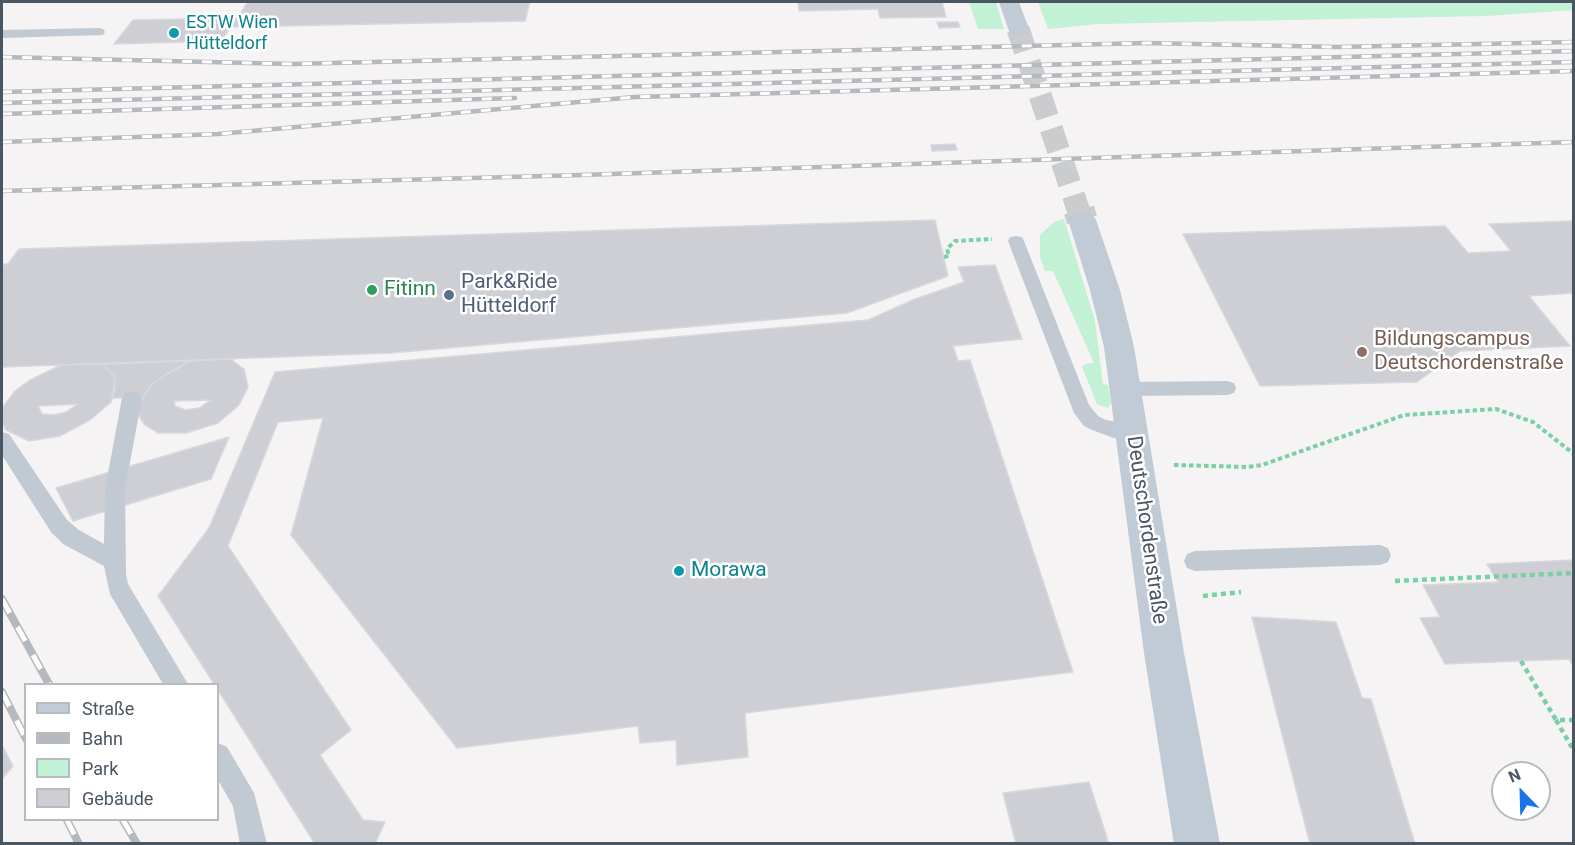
<!DOCTYPE html>
<html>
<head>
<meta charset="utf-8">
<style>
	body { margin:0 }
	#map { position:relative; width:1575px; height:845px; overflow:hidden; background:#f5f3f3; font-family:Roboto,sans-serif }
	canvas { display:block }
	.frame { position:absolute; inset:0; border:3px solid #4a5661; pointer-events:none }
	.legend { position:absolute; left:24px; top:683px; width:195px; height:138px; box-sizing:border-box; background:#fff; border:2px solid #b7bbc0; margin:0; padding:8px 10px; list-style:none; font-size:18px; color:#4a5661 }
	.legend li { display:flex; align-items:center; gap:12px; height:30px }
	.legend b { width:30px; border:2px solid #b7bbc0 }
	.north { position:absolute; left:1491px; top:761px; width:60px; height:60px; box-sizing:border-box; background:#fff; border:2px solid #b7bbc0; border-radius:50%; rotate:337deg; font-size:16px; font-weight:700; line-height:24px; text-align:center; color:#4a5661 }
	.north::after { content:''; display:block; margin:auto; width:21px; height:27px; background:#1a73e8; clip-path:polygon(50% 0,100% 100%,50% 72%,0 100%) }
</style>
</head>
<body>
<div id="map">
<canvas width="1575" height="845"></canvas>
<div class="frame"></div>
<ul class="legend">
<li><b style="height:8px;background:#c1cbd6"></b>Straße</li>
<li><b style="height:8px;background:#b5b8bd"></b>Bahn</li>
<li><b style="height:16px;background:#c3f1d5"></b>Park</li>
<li><b style="height:16px;background:#cdcfd5"></b>Gebäude</li>
</ul>
<div class="north">N</div>
</div>
<script>
const ctx = document.querySelector('canvas').getContext('2d');
ctx.lineJoin = 'round';
function paint(path, color) { ctx.fillStyle = color; ctx.fill(path, 'evenodd'); }
const toPath = rows => new Path2D(rows.map(r => 'M' + r).join(''));
function strokePath(path, color, width, dash) { ctx.strokeStyle = color; ctx.lineWidth = width; ctx.lineCap = dash ? 'butt' : 'round'; ctx.setLineDash(dash || []); ctx.stroke(path); }
function drawText(font, color, halo, rows, align = 'center') {
  ctx.font = font + ' Roboto,sans-serif'; ctx.lineWidth = 5; ctx.setLineDash([]); ctx.textBaseline = 'middle'; ctx.strokeStyle = halo; ctx.fillStyle = color; for (const [text, x, y, turn = 0] of rows) {
    ctx.save(); ctx.translate(x, y); ctx.rotate((+turn || 0) * Math.PI / 180); ctx.textAlign = isNaN(turn) ? turn : align; if (halo) ctx.strokeText(text, 0, 0); ctx.fillText(text, 0, 0); ctx.restore();
  }
}
paint(toPath([
	[969,2,996,2,1004,29,978,29],
	[1038,2,1573,2,1574,10,1486,16,1098,24,1048,29],
	[1064,219,1095,321,1103,384,1108,385,1111,403,1108,408,1097,404,1082,367,1085,364,1094,363,1053,271,1045,271,1040,257,1040,235,1054,222]
]), '#c3f1d5');
const building = toPath([
	[248,2,530,2,525,21,231,27,248,2],
	[798,2,942,2,946,17,880,18,878,9,799,11,798,2],
	[237,18,221,41,114,44,133,20,237,18],
	[937,22,958,22,960,27,939,28,937,22],
	[955,144,957,150,932,151,931,145,955,144],
	[935,220,948,276,847,313,391,353,2,367,2,264,8,264,19,249,935,220],
	[1574,221,1574,293,1529,296,1570,346,1460,351,1417,382,1260,386,1183,234,1445,226,1468,253,1511,251,1489,224,1574,221],
	[995,265,1022,339,953,346,958,361,970,360,1073,672,745,713,748,757,677,765,676,740,640,743,638,726,457,748,291,535,323,418,278,422,228,546,351,730,320,755,363,820,385,822,375,844,315,844,218,690,218,684,214,684,158,596,209,528,275,372,868,320,915,299,964,282,958,267,995,265],
	[234,359,233,361,244,369,248,387,239,405,218,423,186,433,158,433,144,424,139,416,138,406,151,385,163,376,191,361,234,359],
	[211,400,199,408,185,410,175,406,174,401,211,400],
	[191,361,163,376,151,385,143,398,112,398,115,377,103,365,104,364,191,361],
	[104,364,103,365,115,377,115,390,111,402,90,420,60,436,29,441,6,430,2,422,3,407,15,391,30,380,61,365,104,364],
	[78,404,66,412,54,415,42,414,38,406,78,404],
	[229,437,211,479,73,521,56,488,229,437],
	[1574,560,1574,667,1569,659,1445,664,1420,618,1440,617,1423,585,1498,582,1487,564,1574,560],
	[1252,617,1336,622,1362,698,1371,699,1415,844,1310,844,1252,617],
	[2,745,13,766,2,779,2,745],
	[1089,782,1109,844,1016,844,1003,793,1089,782]
]);
paint(building, '#cdcfd5');
strokePath(building, '#d7d9de', 1.5);
strokePath(toPath([
	[1018,29,1079,212]
]), '#caccce', 23, [23, 12]);
strokePath(toPath([
	[1079,210,1082,220]
]), '#caccce', 31, [31, 15]);
strokePath(toPath([
	[944,257,949,256,947,249,955,241,992,239],
	[1174,465,1247,467,1262,465,1404,415,1496,409,1533,422,1574,454]
]), '#7ad0a6', 4, [4.5, 3]);
strokePath(toPath([
	[1395,581,1574,573],
	[1203,596,1241,592],
	[1521,661,1556,720],
	[1574,720,1556,720,1574,751]
]), '#7ad0a6', 4.5, [5, 4]);
paint(toPath([
	[99,28,103,29,105,32,103,35,2,38,2,30,99,28],
	[1016,236,1022,237,1024,241,1089,405,1098,416,1106,420,1140,426,1143,432,1140,438,1133,440,1114,438,1092,430,1084,426,1074,413,1008,241,1010,237,1016,236],
	[1227,381,1234,383,1236,388,1234,393,1227,395,1126,396,1119,394,1117,389,1119,384,1126,382,1227,381],
	[132,391,139,393,142,398,125,489,126,574,128,584,188,684,163,684,110,594,104,566,63,544,51,532,2,455,2,432,9,434,67,520,79,530,104,544,105,489,122,398,125,393,132,391],
	[1380,545,1388,548,1391,555,1388,562,1380,565,1195,571,1187,568,1184,561,1187,554,1195,551,1380,545],
	[218,743,227,747,254,793,267,844,240,844,233,806,218,780,218,743]
]), '#c1cad2');
paint(toPath([
	[999,2,1019,2,1029,29,1026,34,1018,35,1010,34,999,2],
	[1082,211,1092,214,1096,220,1120,290,1134,347,1184,653,1220,844,1174,844,1144,653,1104,347,1090,290,1068,220,1072,214,1082,211]
]), '#c1cbd6');
const railFar1 = toPath([
	[2,57,292,64,1147,43,1337,47,1574,42],
	[2,92,1574,51],
	[2,103,1574,62],
	[2,114,515,98],
	[2,142,218,134,635,97,1574,71],
	[2,191,581,175,1574,142]
]);
const rail = toPath([
	[2,599,49,684],
	[2,692,26,739],
	[67,820,79,844],
	[123,820,137,844]
]);
strokePath(railFar1, '#b5b8bd', 4.5);
strokePath(rail, '#b5b8bd', 8);
strokePath(railFar1, '#fff', 3, [10]);
strokePath(rail, '#fff', 5, [16]);
for (const [x, y, r, color] of [
	[174,33,6,"#0f9aa8"],
	[372,290,6,"#2e9e5b"],
	[449,295,6,"#5c6f8a"],
	[1362,352,6,"#8d6e63"],
	[679,571,6,"#0f9aa8"]
]) { const dot = new Path2D(); dot.arc(x, y, r, 0, 2 * Math.PI); ctx.fillStyle = color; ctx.fill(dot); strokePath(dot, '#fff', 2); }
drawText('18px', '#0d838f', '#fff', [
	["ESTW Wien",186,23],
	["Hütteldorf",186,44]
], 'left');
drawText('21px', '#4e5e75', '#fff', [
	["Park&Ride",461,283],
	["Hütteldorf",461,307]
], 'left');
drawText('21px', '#27864d', '#fff', [
	["Fitinn",384,290]
], 'left');
drawText('21px', '#785e54', '#fff', [
	["Bildungscampus",1374,340],
	["Deutschordenstraße",1374,364]
], 'left');
drawText('21px', '#4a5661', '#fff', [
	["Deutschordenstraße",1146,530,82]
]);
drawText('21px', '#0d838f', '#fff', [
	["Morawa",691,571]
], 'left');
</script>
</body>
</html>
